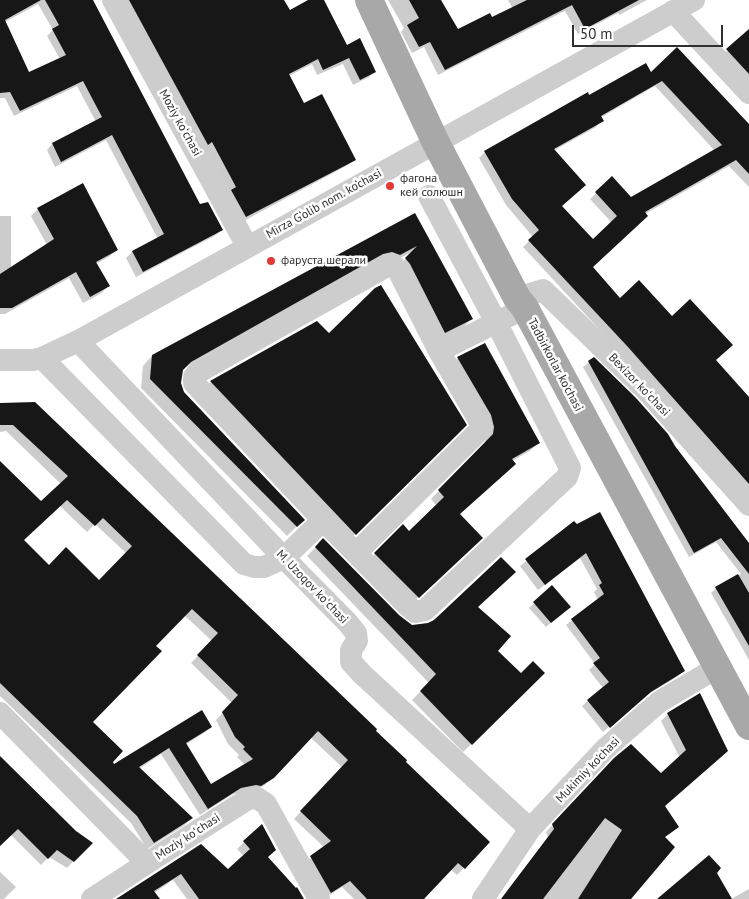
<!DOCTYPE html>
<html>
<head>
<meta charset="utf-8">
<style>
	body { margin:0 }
	#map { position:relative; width:749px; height:899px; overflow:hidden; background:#fff; font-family:"PT Sans",sans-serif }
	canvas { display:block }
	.scale { position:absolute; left:572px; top:25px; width:151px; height:22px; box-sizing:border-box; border:2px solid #303030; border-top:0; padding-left:6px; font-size:15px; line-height:18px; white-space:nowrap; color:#303030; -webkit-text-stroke:4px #fff; paint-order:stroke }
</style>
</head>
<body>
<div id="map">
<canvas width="749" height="899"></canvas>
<div class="scale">50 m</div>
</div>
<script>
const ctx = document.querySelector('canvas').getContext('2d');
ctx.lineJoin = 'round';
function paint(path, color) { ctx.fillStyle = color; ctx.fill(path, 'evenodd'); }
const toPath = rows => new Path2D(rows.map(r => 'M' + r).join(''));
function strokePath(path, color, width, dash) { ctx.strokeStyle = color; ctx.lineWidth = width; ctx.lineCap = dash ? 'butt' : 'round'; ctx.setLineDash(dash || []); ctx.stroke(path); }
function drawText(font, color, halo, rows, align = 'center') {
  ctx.font = font + ' "PT Sans",sans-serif'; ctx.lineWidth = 5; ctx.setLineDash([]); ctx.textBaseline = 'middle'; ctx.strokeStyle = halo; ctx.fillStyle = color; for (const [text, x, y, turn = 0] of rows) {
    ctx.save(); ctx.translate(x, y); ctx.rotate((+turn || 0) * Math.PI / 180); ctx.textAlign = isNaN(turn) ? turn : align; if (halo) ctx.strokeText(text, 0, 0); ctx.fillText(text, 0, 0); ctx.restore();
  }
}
paint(toPath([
	[3,0,91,0,199,206,222,229,216,235,136,277,126,258,132,252,158,239,106,140,55,167,47,150,52,144,96,122,77,86,14,116,5,98,0,98,0,2],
	[38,4,53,30,47,36,60,59,29,73,5,22],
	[119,0,283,0,289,12,311,0,323,0,347,46,375,71,369,77,353,85,343,64,317,75,312,64,289,76,304,105,355,159,348,165,240,223],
	[388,0,439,0,457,31,492,19,513,9,508,0,647,0,619,15,618,13,578,34,565,11,438,75,424,47,412,53,401,32,404,28],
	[749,34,749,86,721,56],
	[650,74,749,127,749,187,729,166,645,214,591,267,620,299,715,361,749,399,749,496,622,354,523,247,533,237,506,205,479,158,485,152,589,97],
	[655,86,715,151,630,199,612,178,590,199,612,223,592,241,561,206,553,151,596,127,602,120,600,118],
	[38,209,117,250,110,256,96,264,108,286,102,293,83,303,69,278,5,314,0,314,0,341,0,216,11,216,11,268,47,245,31,216],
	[415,215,471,319,462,329,435,342,397,269,411,252,390,264,372,263,182,369,180,383,183,393,303,520,287,536,141,388,143,366,152,356],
	[316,322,329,335,465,425,346,543,202,391,211,382],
	[458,358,538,443,530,451,512,461,459,514,473,546,410,605,367,562,403,526,409,533,437,506,431,499,485,443,486,436,450,366],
	[593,359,674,447,749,545,749,660,711,593,716,588,741,574,716,542,689,557,583,367],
	[0,404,374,731,404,762,489,842,457,875,450,869,422,899,354,899,342,887,323,899,304,864,324,847,294,819,342,767,310,737,265,785,253,792,248,791,233,794,200,815,161,754,139,769,191,818,185,825,147,849,131,823,0,696,0,476,41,503,61,484,6,431,0,432],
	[60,506,87,532,95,524,126,553,99,581,49,566,23,540],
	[184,615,212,641,191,663,232,703,216,720,228,744,239,755,237,757,245,765,211,786,185,745,204,733,211,727,114,765,91,722,154,646],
	[574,523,683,671,677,677,643,697,603,732,582,706,603,688,589,670,595,664,566,625,598,600,594,592,597,589,580,558,538,590,520,566],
	[323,540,398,616,412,626,428,624,476,608,497,651,521,674,543,673,463,752,412,700,429,683,307,556],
	[552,587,564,611,546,627,529,608],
	[668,714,727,751,664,806,677,827,664,838,630,899,501,899,548,837,546,832,607,767,661,774,680,758,661,721],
	[0,758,75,832,91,843,67,868,49,857,41,865,11,835,0,845],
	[244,842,267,857,303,899,187,899,173,880,154,893,158,899,119,899,201,846,228,871,244,856,237,849],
	[0,872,16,887,4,899,0,899],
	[749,889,749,899,731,899]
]), '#0003');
paint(toPath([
	[0,0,41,0,5,20,29,72,66,55,52,29,59,25,45,0,93,0,200,204,208,202,223,230,143,272,132,251,164,234,112,135,61,162,52,143,102,117,83,81,20,111,10,92,0,93],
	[129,0,284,0,290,10,308,0,324,0,347,45,360,38,376,72,360,80,349,58,323,70,318,59,289,74,304,103,322,94,356,160,246,217,231,190,236,187,212,142,208,145],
	[409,0,441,0,458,29,490,13,492,17,527,0,639,0,585,29,572,5,445,70,430,42,419,47,407,25,419,18],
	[749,29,749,74,726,49],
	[677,47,749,124,749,174,736,160,645,212,648,216,593,267,620,298,639,280,672,316,690,299,733,345,716,360,749,397,749,484,628,347,528,240,539,230,512,199,484,151,588,92,589,95,646,63,651,72],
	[662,81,722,145,631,197,612,176,595,192,617,216,593,239,562,206,586,185,554,149,604,121,601,116],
	[83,183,118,250,96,262,110,286,90,297,76,272,12,308,0,308,0,274,54,239,37,208],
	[415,213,473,319,445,333,410,264,405,258,417,246,400,255,392,252,383,254,191,362,183,370,181,383,184,392,305,520,297,527,150,379,152,355],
	[381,285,467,425,356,535,210,381,317,321,329,333,375,288],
	[485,343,540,443,512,459,516,464,460,514,483,538,419,598,374,553,403,524,409,531,444,497,438,490,493,434,494,427,491,415,457,357],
	[594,357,636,398,668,434,675,446,749,543,749,574,721,538,694,553,588,361],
	[35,402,377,729,376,731,407,760,406,762,490,842,465,869,458,863,424,899,367,899,350,881,331,893,310,856,331,841,300,811,348,760,318,731,274,778,261,786,256,785,241,788,208,809,169,748,139,767,193,818,154,843,137,816,0,683,0,461,41,501,68,476,13,425,0,425,0,403],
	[67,500,95,526,103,518,132,546,99,580,66,547,49,565,24,540],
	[192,609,218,633,197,655,238,695,222,712,235,737,245,747,243,749,253,759,211,784,186,743,212,727,202,710,114,764,113,762,123,751,93,722,162,651,156,646],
	[600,512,685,671,651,692,610,728,587,700,609,682,593,663,600,658,571,619,604,594,599,585,602,583,586,553,545,585,525,559,574,521,577,524],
	[323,538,399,615,412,625,428,623,434,620,501,557,516,572,478,607,511,636,498,651,521,673,533,661,545,673,472,745,420,691,436,674,315,547],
	[738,574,749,593,749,646,715,587],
	[552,585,571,607,551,623,533,602],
	[700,693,728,751,665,806,679,827,665,837,675,847,631,899,578,899,622,830,605,818,543,899,501,899,554,829,552,824,614,758,631,744,661,773,686,750,667,713],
	[0,756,76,831,93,843,74,862,57,850,48,859,18,829,0,846],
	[262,824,276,850,268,857,296,888,297,887,304,899,199,899,181,874,154,891,160,899,116,899,201,844,228,869,250,849,243,841],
	[709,855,721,868,717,873,732,899,657,899]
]), '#171717');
strokePath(toPath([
	[113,0,247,246],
	[673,11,749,93],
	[517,298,543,290,645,389,749,505],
	[78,341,284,558,348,623,356,633,357,641,351,650,351,662,362,674,530,829],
	[439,351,525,308],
	[42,358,244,564,254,567,264,567,284,558,323,520],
	[0,360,33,360,42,358,78,341,694,0],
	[356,553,481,429,480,422,439,351,398,270,394,266,389,265,197,373,194,377,194,383,323,520,408,606,415,612,425,610,567,477,570,468,496,322,429,196],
	[0,713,147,863,248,799,257,798,266,804,319,899],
	[92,899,147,863],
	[483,899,530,829,605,749,659,702,718,667]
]), '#cdcdcd', 22);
strokePath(toPath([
	[369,0,436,143,517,298,525,308,749,726]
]), '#a8a8a8', 28);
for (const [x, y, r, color] of [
	[390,186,5,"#e23a36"],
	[271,261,5,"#e23a36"]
]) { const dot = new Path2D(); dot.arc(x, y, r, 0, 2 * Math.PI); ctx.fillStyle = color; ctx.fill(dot); strokePath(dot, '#fff', 2); }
drawText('12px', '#303030', '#fff', [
	["Moziy koʻchasi",180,123,61],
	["Mirza G‘olib nom. ko‘chasi",324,204,-29],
	["Tadbirkorlar ko'chasi",555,365,62],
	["Bexizor koʻchasi",639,385,46],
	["M. Uzoqov koʻchasi",312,587,46],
	["Mukimiy ko'chasi",588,770,-46],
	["Moziy koʻchasi",188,837,-33]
]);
drawText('12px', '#303030', '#fff', [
	["фагона",400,179],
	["кей солюшн",400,193],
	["фаруста шерали",281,261]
], 'left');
</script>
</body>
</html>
